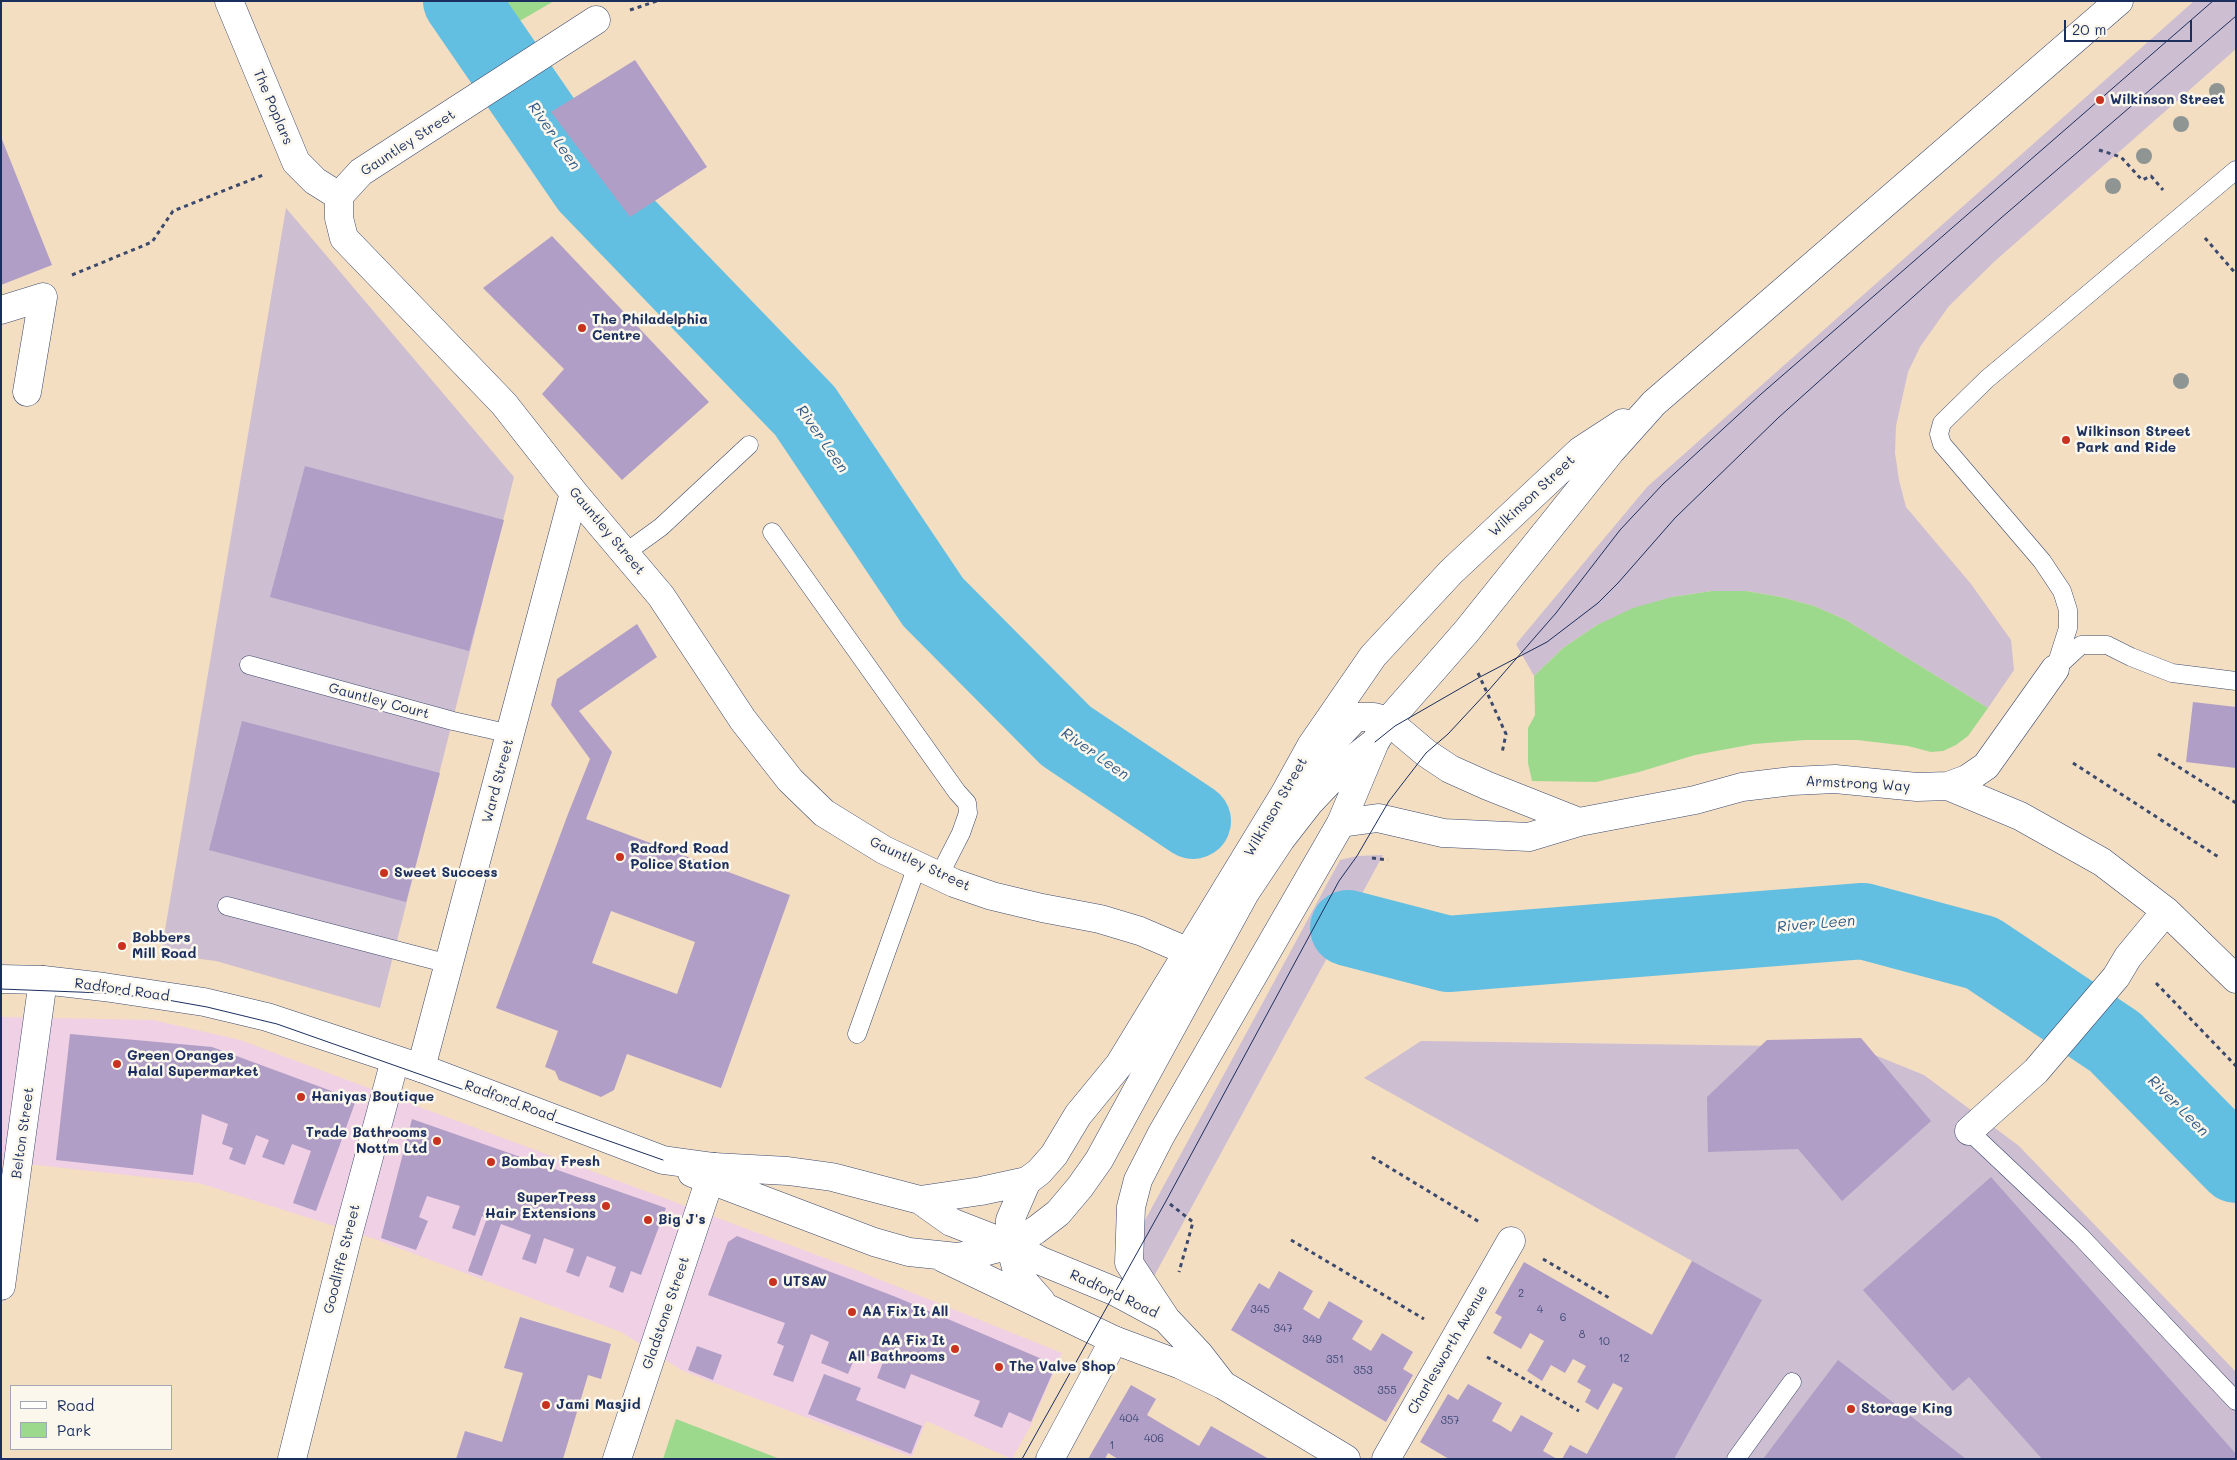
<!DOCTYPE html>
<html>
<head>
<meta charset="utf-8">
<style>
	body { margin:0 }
	#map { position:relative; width:2237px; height:1460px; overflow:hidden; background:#f3dec2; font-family:Mali,sans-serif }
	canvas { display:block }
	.frame { position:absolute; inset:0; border:2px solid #1b2f5e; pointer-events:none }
	.legend { position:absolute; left:10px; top:1385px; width:162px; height:65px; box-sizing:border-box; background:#fbf7ec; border:1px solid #a1a7b3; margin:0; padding:6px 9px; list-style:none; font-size:15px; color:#1b2f5e }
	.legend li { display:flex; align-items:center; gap:10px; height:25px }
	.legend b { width:25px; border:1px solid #a1a7b3 }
	.scale { position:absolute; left:2064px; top:20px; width:128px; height:22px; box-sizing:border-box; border:2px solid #1b2f5e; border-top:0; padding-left:6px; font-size:15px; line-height:18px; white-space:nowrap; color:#1b2f5e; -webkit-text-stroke:4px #fbf7ec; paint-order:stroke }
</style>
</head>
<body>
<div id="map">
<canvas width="2237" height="1460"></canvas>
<div class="frame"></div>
<ul class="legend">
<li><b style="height:6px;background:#fff"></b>Road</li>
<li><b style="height:14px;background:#9dd98c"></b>Park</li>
</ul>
<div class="scale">20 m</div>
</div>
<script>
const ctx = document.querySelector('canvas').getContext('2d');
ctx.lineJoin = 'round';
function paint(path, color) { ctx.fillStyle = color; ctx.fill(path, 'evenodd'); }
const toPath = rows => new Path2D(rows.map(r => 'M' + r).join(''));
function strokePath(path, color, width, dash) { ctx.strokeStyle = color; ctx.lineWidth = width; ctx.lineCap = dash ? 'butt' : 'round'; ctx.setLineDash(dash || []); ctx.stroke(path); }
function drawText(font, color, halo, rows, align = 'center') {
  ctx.font = font + ' Mali,sans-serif'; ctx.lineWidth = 5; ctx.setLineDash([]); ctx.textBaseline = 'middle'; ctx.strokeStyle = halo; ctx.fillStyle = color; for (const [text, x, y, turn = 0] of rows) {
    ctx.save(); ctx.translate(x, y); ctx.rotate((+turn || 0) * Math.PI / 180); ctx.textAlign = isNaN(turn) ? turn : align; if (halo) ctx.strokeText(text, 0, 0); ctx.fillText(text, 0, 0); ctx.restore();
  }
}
paint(toPath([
	[1,1017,153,1020,240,1040,841,1264,1062,1353,1031,1425,1012,1459,926,1421,912,1457,683,1371,621,1332,375,1239,199,1183,37,1165,1,1166]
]), '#f0d0e4');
paint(toPath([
	[2194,1,2236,1,2236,49,1995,261,1949,306,1920,347,1908,372,1896,426,1895,453,1899,480,1906,507,1971,584,2011,640,2014,670,1988,708,1846,620,1814,606,1781,597,1746,591,1712,591,1672,597,1597,625,1563,648,1534,676,1516,644,1647,487],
	[286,208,514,477,380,1008,216,961,161,954],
	[1383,855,1152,1280,1137,1250,1137,1235,1340,860,1357,856],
	[1421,1041,1855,1047,1924,1075,2019,1146,2236,1372,2236,1459,1584,1459,1692,1261,1364,1078]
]), '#cebed1');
paint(toPath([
	[431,1,554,1,465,53],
	[1712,591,1746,591,1781,597,1814,606,1846,620,1988,708,1968,736,1956,745,1943,751,1931,752,1908,746,1857,740,1805,740,1754,744,1695,755,1639,772,1596,782,1532,781,1528,763,1528,728,1535,715,1534,676,1563,648,1597,625,1633,608,1672,597],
	[676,1419,780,1459,663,1459]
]), '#9dd98c');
strokePath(toPath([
	[461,1,588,186,805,411,933,602,1066,736,1193,821],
	[1348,928,1448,954,1863,921,1982,953,2115,1042,2236,1165]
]), '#63bfe1', 76);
paint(toPath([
	[635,60,707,167,630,217,551,112],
	[1,137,52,265,1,285],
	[552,236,709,402,622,480,542,394,564,369,483,288],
	[305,466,504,520,469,651,270,597],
	[637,624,657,657,579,711,612,752,586,819,790,895,721,1088,627,1054,614,1090,601,1097,559,1080,555,1071,545,1067,558,1031,496,1008,568,814,590,759,551,705,557,679],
	[611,911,695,942,677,994,592,963],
	[2193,702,2236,707,2236,768,2186,762],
	[242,721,440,773,406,902,209,850],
	[70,1034,212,1047,356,1100,316,1211,293,1203,311,1151,292,1144,284,1165,262,1157,269,1140,256,1135,245,1165,229,1159,233,1148,222,1144,228,1124,202,1114,193,1175,56,1160],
	[1861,1038,1931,1121,1842,1201,1798,1149,1708,1152,1707,1097,1767,1040],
	[412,1119,666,1208,641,1275,631,1271,623,1293,609,1287,616,1267,587,1256,579,1277,566,1272,574,1249,544,1238,536,1264,522,1259,531,1235,501,1224,482,1276,468,1271,487,1218,482,1216,475,1236,452,1228,460,1206,427,1196,419,1217,428,1221,416,1250,381,1238],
	[1991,1177,2236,1454,2236,1459,2042,1459,1969,1377,1953,1391,1863,1290],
	[737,1236,896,1297,1056,1365,1031,1422,1009,1412,1002,1428,974,1416,980,1401,911,1374,905,1389,877,1378,883,1362,857,1352,848,1374,821,1363,829,1342,811,1334,793,1382,773,1375,784,1346,777,1343,785,1323,708,1295,728,1242],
	[1692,1261,1762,1300,1674,1459,1562,1459,1570,1445,1587,1454,1623,1388,1613,1383,1598,1410,1585,1402,1591,1390,1577,1382,1586,1366,1573,1359,1565,1373,1551,1365,1542,1381,1527,1371,1544,1341,1530,1333,1521,1349,1493,1333,1502,1317,1495,1313,1524,1262,1652,1335],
	[1279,1271,1313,1291,1303,1309,1319,1319,1329,1301,1363,1321,1352,1339,1371,1351,1382,1333,1413,1352,1403,1369,1413,1375,1386,1422,1231,1330,1259,1283,1269,1289],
	[520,1317,611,1344,601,1379,588,1375,563,1459,456,1459,465,1431,502,1442,523,1373,504,1368],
	[697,1346,722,1355,713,1380,688,1370],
	[1838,1360,1966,1459,1763,1459],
	[824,1374,861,1388,856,1400,922,1426,911,1454,808,1414],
	[1468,1384,1502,1403,1492,1421,1500,1425,1511,1432,1521,1415,1553,1433,1543,1451,1557,1459,1449,1459,1420,1442,1448,1394,1458,1400],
	[1131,1385,1156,1399,1147,1415,1199,1446,1211,1426,1269,1459,1118,1459,1108,1453,1105,1459,1088,1459]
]), '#b09ec6');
const service = toPath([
	[772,532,957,792,967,803,968,813,961,833,939,876],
	[625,553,661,527,749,445],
	[249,665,453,721,511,734],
	[2056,668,2081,645,2107,645,2131,657,2172,673,2236,681],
	[2055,669,2068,628,2068,610,2062,591,2042,561,1942,444,1939,434,1942,423,1987,379,2236,170],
	[227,906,449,964],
	[857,1034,917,866],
	[1969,1131,2080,1236,2236,1401],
	[1736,1459,1792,1382]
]);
const pedestrian = toPath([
	[1050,1459,1114,1340]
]);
const minor = toPath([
	[229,1,296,162,315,181,339,196],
	[596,20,361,172,339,196,339,218,344,238,504,404,574,493,661,596,743,720,790,780,824,813,884,850,954,883,992,896,1042,908,1100,919,1140,931,1189,952],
	[1,310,43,297,27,392],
	[1298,779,1356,717,1374,717,1388,721,1426,753,1450,769,1488,786,1579,822],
	[1948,786,2020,816,2102,862,2166,911,2236,979],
	[1341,823,1378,818,1443,833,1529,837,1579,822,1695,800,1742,787,1792,781,1835,779,1917,787,1948,786,1967,779,1986,766,2055,669],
	[421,1068,574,493],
	[1969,1131,2036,1071,2116,977,2128,957,2166,911],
	[1,1286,43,980],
	[292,1459,349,1231,395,1060],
	[617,1459,714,1167],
	[1386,1459,1511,1241]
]);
const tertiary = toPath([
	[1,979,43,980,104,987,204,1002,267,1017,421,1068,663,1160,714,1167,788,1171,832,1177,920,1200,951,1222,1010,1245,1041,1261,1114,1291,1166,1319,1199,1354,1223,1385],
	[692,1173,874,1242,909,1252,957,1257,980,1253,1010,1245,1036,1230,1058,1213,1080,1187,1099,1160,1245,893,1281,839,1309,803,1344,766,1374,743],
	[1027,1181,1010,1220,1010,1245,1018,1275,1041,1301],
	[920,1200,981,1191,1027,1181,1039,1172,1054,1155,1078,1115,1119,1065,1285,793,1311,746,1373,656,1451,572,1580,451,1623,423],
	[943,1258,1114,1340,1181,1365,1223,1385,1346,1459],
	[1166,1319,1129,1263,1131,1207,1138,1180,1161,1135,1341,823,1375,742,1388,721,1466,632,1611,451,1654,403,2119,1]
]);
strokePath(service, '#3b496d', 19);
strokePath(pedestrian, '#3b496d', 29);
strokePath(minor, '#3b496d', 29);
strokePath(tertiary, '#3b496d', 29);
strokePath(toPath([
	[630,10,657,1],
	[2099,150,2121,157,2142,180,2151,176,2163,190],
	[2205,238,2236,274],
	[72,275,152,242,173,211,263,175],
	[1478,673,1506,734,1502,753],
	[2158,754,2236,803],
	[2073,763,2220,858],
	[1372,858,1388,860],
	[2156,983,2236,1066],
	[1372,1157,1481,1223],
	[1170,1204,1193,1222,1179,1272],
	[1291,1240,1424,1319],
	[1543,1259,1611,1299],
	[1487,1357,1579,1411]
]), '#3b496d', 3, [4, 4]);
strokePath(service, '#fff', 18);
strokePath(pedestrian, '#fff', 28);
strokePath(minor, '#fff', 28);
strokePath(tertiary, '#fff', 28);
strokePath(toPath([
	[1375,742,1395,726,1480,677,1547,642,1598,603,1618,583,1675,518,1778,418,2001,218,2236,16],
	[1,989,103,993,162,999,207,1007,277,1024,663,1160],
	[1022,1459,1166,1201,1339,881,1357,856,1389,801,1426,753,1448,734,1488,691,1556,613,1620,530,1663,484,1760,395,2213,1]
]), '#1b2f5e', 1);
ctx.fillStyle = '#8e9592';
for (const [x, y] of [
	[2217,91],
	[2181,124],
	[2144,156],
	[2113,186],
	[2181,381]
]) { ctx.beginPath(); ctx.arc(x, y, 8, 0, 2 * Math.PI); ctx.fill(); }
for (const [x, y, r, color] of [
	[2100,100,5,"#c8321e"],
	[582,328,5,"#c8321e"],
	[2066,440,5,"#c8321e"],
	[620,857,5,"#c8321e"],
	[384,873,5,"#c8321e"],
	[122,946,5,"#c8321e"],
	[117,1064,5,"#c8321e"],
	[301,1097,5,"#c8321e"],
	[437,1141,5,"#c8321e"],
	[491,1162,5,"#c8321e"],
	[606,1206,5,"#c8321e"],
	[648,1220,5,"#c8321e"],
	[773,1282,5,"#c8321e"],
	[852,1312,5,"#c8321e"],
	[955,1349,5,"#c8321e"],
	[999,1367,5,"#c8321e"],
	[546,1405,5,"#c8321e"],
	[1851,1409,5,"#c8321e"]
]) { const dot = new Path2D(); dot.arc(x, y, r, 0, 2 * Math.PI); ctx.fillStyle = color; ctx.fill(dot); strokePath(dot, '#fbf7ec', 2); }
drawText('11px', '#404b78', null, [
	["2",1521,1294],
	["345",1260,1310],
	["4",1540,1310],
	["6",1563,1318],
	["347",1283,1329],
	["8",1582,1335],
	["349",1312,1340],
	["10",1604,1342],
	["12",1624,1359],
	["351",1335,1360],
	["353",1363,1371],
	["355",1387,1391],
	["404",1129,1419],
	["357",1450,1421],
	["406",1154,1439],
	["1",1112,1446]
]);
drawText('bold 14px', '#1b2f5e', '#fbf7ec', [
	["Wilkinson Street",2110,100],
	["The Philadelphia",592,320],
	["Centre",592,336],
	["Wilkinson Street",2076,432],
	["Park and Ride",2076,448],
	["Radford Road",630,849],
	["Police Station",630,865],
	["Sweet Success",394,873],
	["Bobbers",132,938],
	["Mill Road",132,954],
	["Green Oranges",127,1056],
	["Halal Supermarket",127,1072],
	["Haniyas Boutique",311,1097],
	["Trade Bathrooms",427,1133,"right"],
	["Nottm Ltd",427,1149,"right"],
	["Bombay Fresh",501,1162],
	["SuperTress",596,1198,"right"],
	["Hair Extensions",596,1214,"right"],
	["Big J's",658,1220],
	["UTSAV",783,1282],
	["AA Fix It All",862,1312],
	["AA Fix It",945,1341,"right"],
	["All Bathrooms",945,1357,"right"],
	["The Valve Shop",1009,1367],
	["Jami Masjid",556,1405],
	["Storage King",1861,1409]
], 'left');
drawText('14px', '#1b2f5e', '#fbf7ec', [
	["The Poplars",273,107,67],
	["Gauntley Street",408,143,-33],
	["Wilkinson Street",1532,496,-43],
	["Gauntley Street",607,531,50],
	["Gauntley Court",379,701,15],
	["Ward Street",498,781,-75],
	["Armstrong Way",1858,784,3],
	["Wilkinson Street",1276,807,-60],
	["Gauntley Street",920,864,25],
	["Radford Road",122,990,8],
	["Radford Road",510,1101,20],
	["Belton Street",23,1133,-82],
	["Goodliffe Street",342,1259,-76],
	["Radford Road",1114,1294,25],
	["Gladstone Street",666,1313,-71],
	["Charlesworth Avenue",1448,1350,-60]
]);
drawText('italic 15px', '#315a85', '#fbf7ec', [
	["River Leen",554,136,55],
	["River Leen",822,439,55],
	["River Leen",1095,754,35],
	["River Leen",1816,924,-5],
	["River Leen",2178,1106,45]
]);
</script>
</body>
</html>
